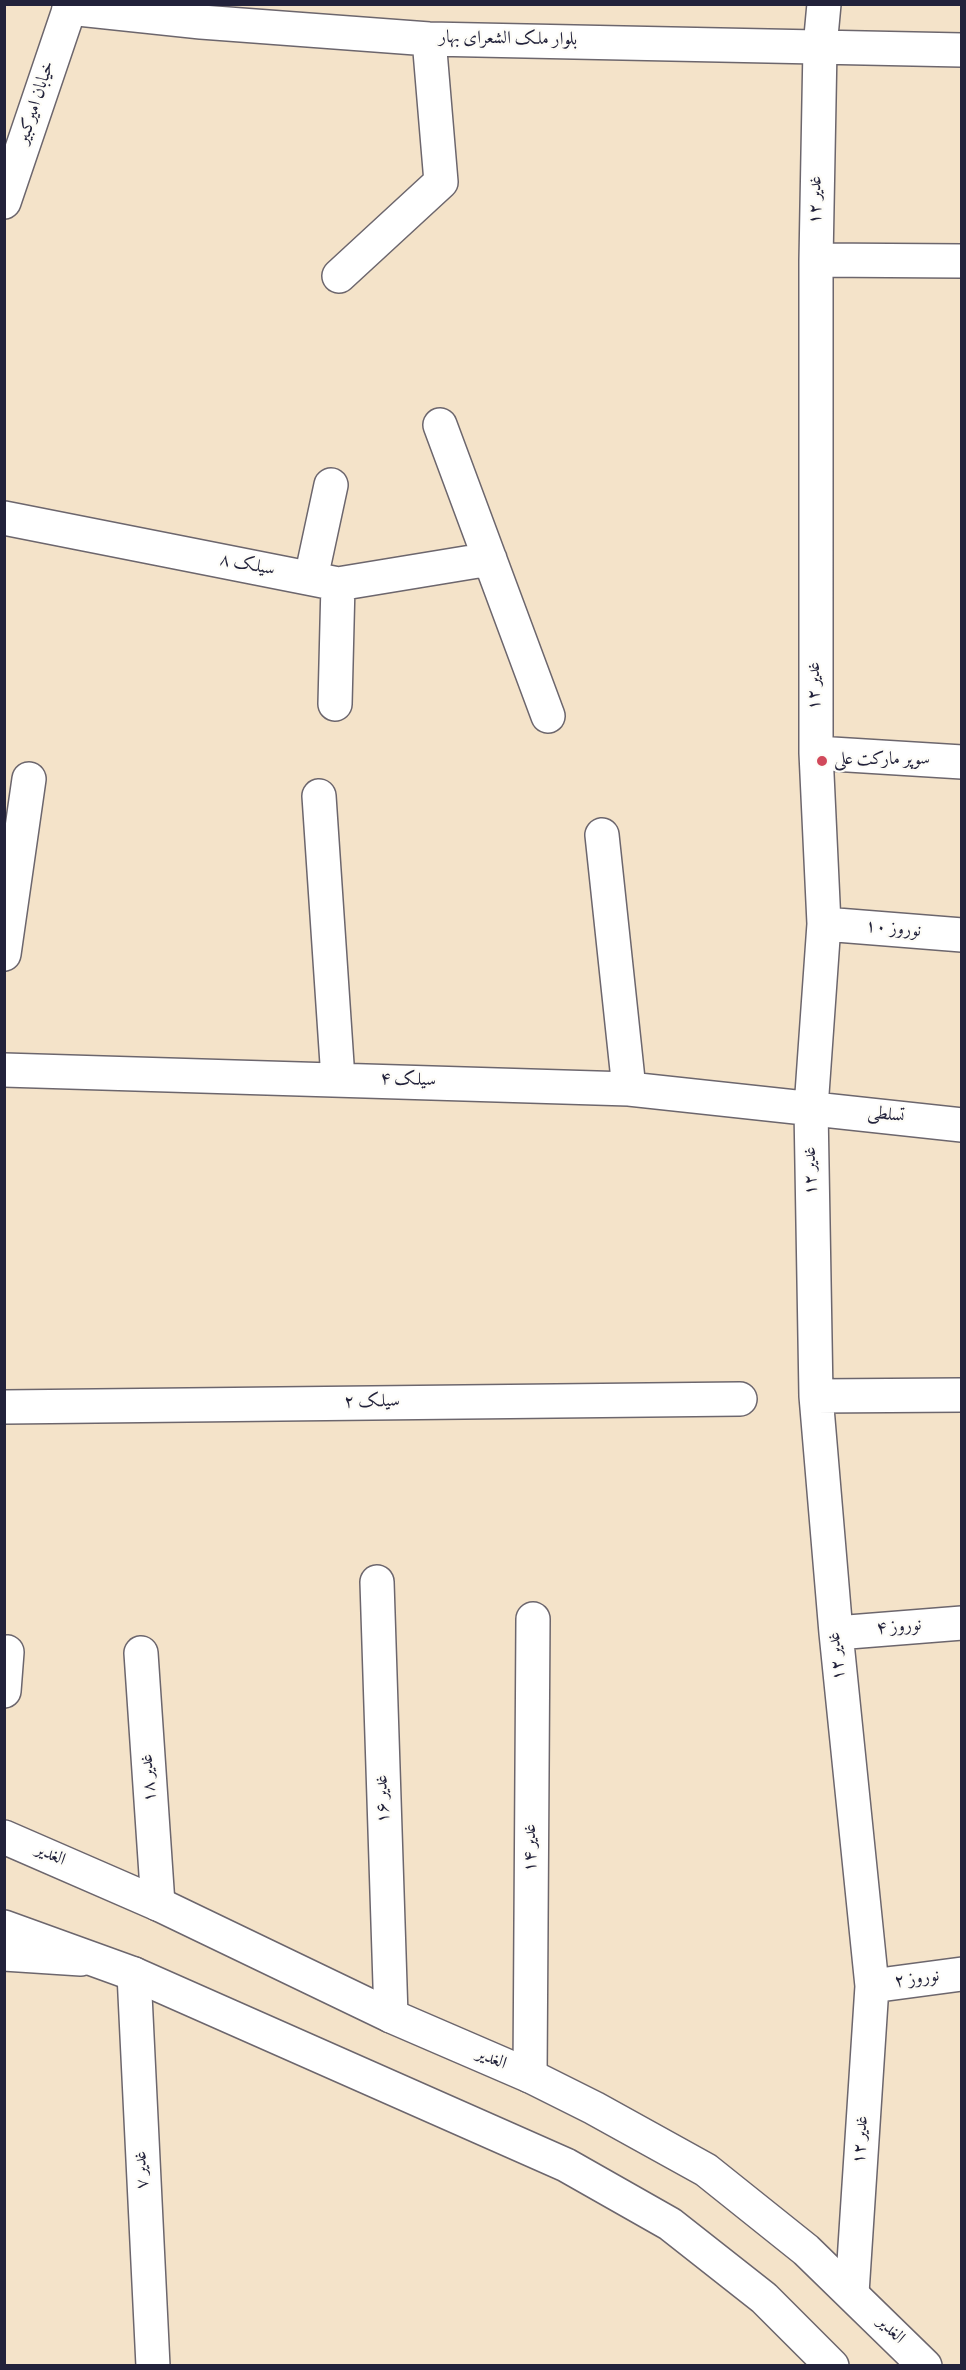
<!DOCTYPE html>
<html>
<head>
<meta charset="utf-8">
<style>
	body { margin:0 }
	#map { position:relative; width:966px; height:2370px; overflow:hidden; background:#f4e3c9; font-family:Vollkorn,serif }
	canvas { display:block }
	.frame { position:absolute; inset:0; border:6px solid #22223b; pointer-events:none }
</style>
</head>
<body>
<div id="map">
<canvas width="966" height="2370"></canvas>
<div class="frame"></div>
</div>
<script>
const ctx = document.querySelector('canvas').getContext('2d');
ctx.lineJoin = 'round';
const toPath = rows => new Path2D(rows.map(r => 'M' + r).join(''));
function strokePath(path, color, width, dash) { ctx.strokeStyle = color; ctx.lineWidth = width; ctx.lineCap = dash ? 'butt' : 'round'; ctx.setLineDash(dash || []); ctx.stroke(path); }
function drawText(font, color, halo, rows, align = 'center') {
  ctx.font = font + ' Vollkorn,Amiri,serif'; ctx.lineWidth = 4.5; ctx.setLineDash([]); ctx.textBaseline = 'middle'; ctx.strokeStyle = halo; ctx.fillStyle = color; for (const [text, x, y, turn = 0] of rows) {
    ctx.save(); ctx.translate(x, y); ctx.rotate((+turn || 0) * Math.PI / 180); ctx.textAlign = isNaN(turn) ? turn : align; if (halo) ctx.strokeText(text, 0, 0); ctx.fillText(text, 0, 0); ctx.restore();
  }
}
const minor = toPath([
	[824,4,820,47,816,260,816,753,824,924,811,1108,816,1396,836,1633,872,1986,852,2293],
	[69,8,201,22,429,39,962,50],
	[816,260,962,261],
	[339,276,441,182,429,39],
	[440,425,548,716],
	[4,518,338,584,490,559],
	[311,578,331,485],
	[335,704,338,584],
	[816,753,962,762],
	[319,796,338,1079],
	[602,835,629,1089],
	[824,924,962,935],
	[4,954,29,779],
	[4,1070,629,1089,962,1125],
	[816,1396,962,1395],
	[4,1407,740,1399],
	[377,1582,391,2016],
	[836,1633,962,1623],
	[141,1653,158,1904],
	[4,1691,7,1652],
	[4,1954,81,1959],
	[134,1974,153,2366],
	[872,1986,962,1974],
	[530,2076,533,1619]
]);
const major = toPath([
	[4,202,71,4],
	[4,1837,158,1904,391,2016,530,2076,594,2108,706,2170,806,2250,925,2366],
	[4,1927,134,1974,566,2165,670,2224,764,2298,832,2366]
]);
strokePath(minor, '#6c666d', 36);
strokePath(major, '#6c666d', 36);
strokePath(minor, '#fff', 33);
strokePath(major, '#fff', 33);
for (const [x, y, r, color] of [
	[822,761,6,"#d1495b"]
]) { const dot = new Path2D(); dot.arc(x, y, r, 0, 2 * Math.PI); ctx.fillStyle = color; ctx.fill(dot); strokePath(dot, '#fdfcf7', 2); }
drawText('18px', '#22223b', '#fdfcf7', [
	["بلوار ملک الشعرای بهار",508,40,1],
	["خیابان امیرکبیر",37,103,-72],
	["غدیر ۱۲",817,200,-89],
	["سیلک ۸",247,566,11],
	["غدیر ۱۲",816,686,-90],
	["نوروز ۱۰",893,930,5],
	["سیلک ۴",408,1081,2],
	["تسلطی",886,1116,7],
	["غدیر ۱۲",812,1171,-91],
	["سیلک ۲",372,1403,-1],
	["نوروز ۴",899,1628,-5],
	["غدیر ۱۲",838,1656,-96],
	["غدیر ۱۸",150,1778,-94],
	["غدیر ۱۶",384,1799,-92],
	["غدیر ۱۴",532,1848,-90],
	["الغدیر",50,1856,24],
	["نوروز ۲",917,1980,-8],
	["الغدیر",491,2060,23],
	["غدیر ۱۲",862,2140,-86],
	["غدیر ۷",143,2170,-93],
	["الغدیر",890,2331,45]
]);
drawText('18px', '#22223b', '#fdfcf7', [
	["سوپر مارکت علی",834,761]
], 'left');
</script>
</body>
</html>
